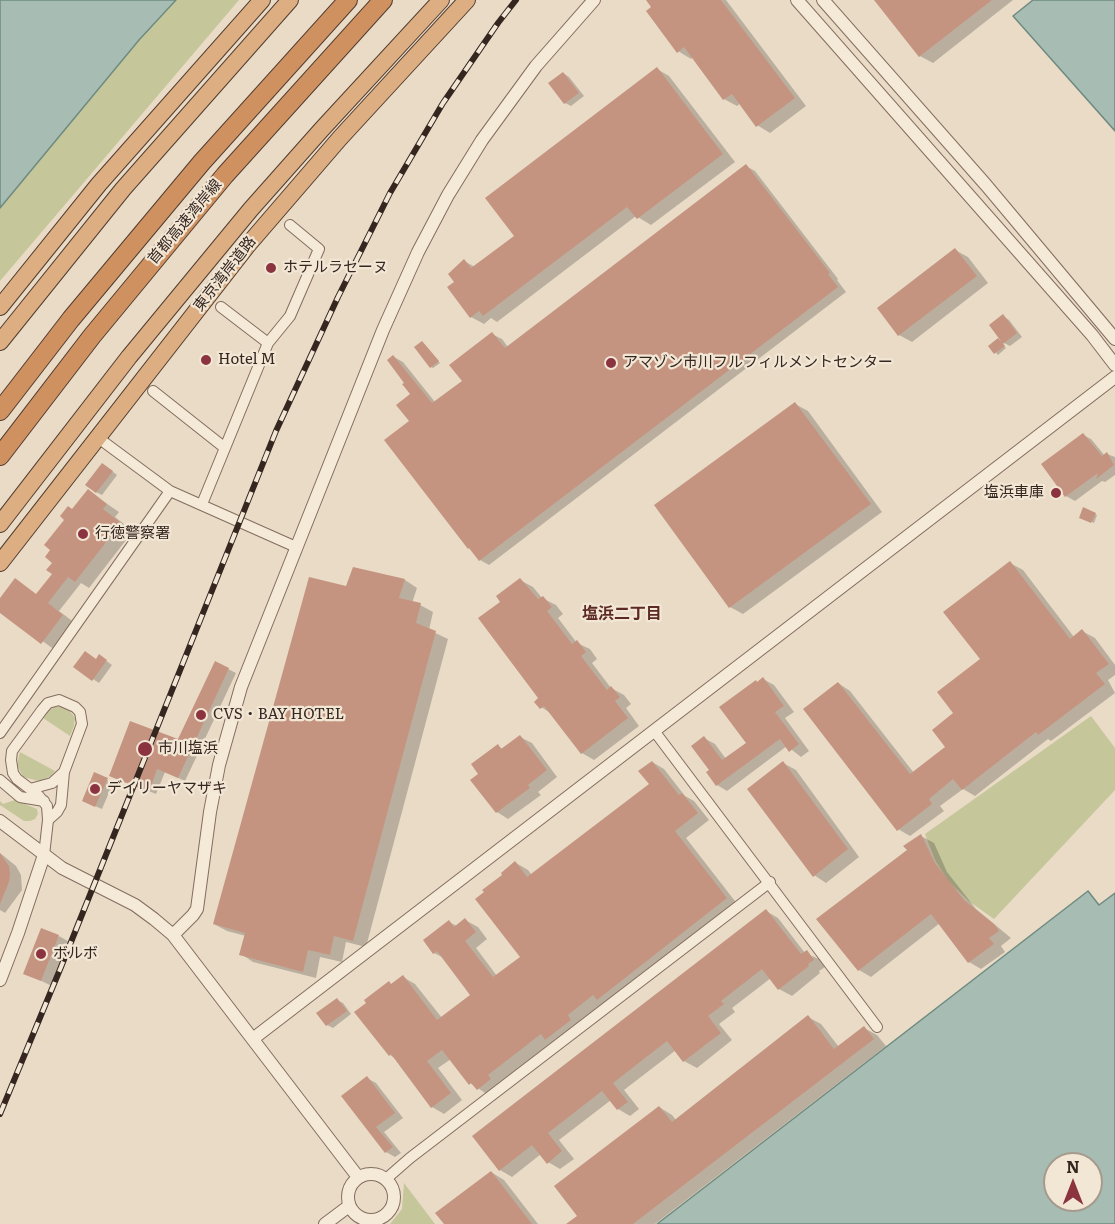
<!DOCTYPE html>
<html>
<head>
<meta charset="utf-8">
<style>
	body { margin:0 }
	#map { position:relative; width:1115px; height:1224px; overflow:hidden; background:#e9dbc6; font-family:Literata,serif }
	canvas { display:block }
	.north { position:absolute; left:1043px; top:1152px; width:60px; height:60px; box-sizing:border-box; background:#f2e6d5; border:2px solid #a69a8d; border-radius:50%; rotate:0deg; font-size:16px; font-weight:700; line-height:24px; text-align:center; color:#352720 }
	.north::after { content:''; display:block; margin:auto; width:21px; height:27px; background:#8b343f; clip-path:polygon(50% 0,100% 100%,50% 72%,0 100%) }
</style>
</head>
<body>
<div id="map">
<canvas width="1115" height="1224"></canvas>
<div class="north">N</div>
</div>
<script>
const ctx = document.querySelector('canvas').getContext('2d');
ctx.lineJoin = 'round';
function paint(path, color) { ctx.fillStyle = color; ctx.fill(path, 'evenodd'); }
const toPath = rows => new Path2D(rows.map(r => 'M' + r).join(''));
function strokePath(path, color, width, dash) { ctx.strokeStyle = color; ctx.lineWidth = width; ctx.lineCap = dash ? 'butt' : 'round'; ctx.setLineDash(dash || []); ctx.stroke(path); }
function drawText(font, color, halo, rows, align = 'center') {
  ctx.font = font + ' Literata,"Noto Sans JP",serif'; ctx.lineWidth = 4.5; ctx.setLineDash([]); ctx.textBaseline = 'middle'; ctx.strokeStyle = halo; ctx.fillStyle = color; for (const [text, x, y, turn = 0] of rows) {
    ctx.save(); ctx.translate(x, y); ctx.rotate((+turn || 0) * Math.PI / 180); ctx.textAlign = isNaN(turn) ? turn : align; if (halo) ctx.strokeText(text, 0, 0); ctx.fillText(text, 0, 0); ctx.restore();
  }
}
paint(toPath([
	[0,0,239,0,0,281],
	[55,707,63,707,70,711,75,718,74,726,70,736,43,718,49,710],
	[1091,716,1115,748,1115,790,994,919,970,902,949,882,935,860,925,834],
	[20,752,55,771,51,776,39,781,23,777,17,765],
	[15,800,37,809,38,814,35,819,30,821,24,821,0,805,0,801,3,804],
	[404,1183,435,1224,390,1224,402,1209]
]), '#c6c69b');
const water = toPath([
	[0,0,176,0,139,40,0,208,0,0],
	[1033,0,1115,0,1115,131,1013,16,1033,0],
	[1088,891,1099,905,1115,893,1115,1224,657,1224,1088,891],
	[1055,1164,1091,1164,1091,1200,1055,1200,1055,1164]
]);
paint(water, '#a7bdb4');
strokePath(water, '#6f8b80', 1.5);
paint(toPath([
	[653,0,726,0,806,106,770,133,757,125,741,103,737,106,724,99,693,57,691,59,678,51,653,7],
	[876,0,1013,0,933,63,920,56],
	[657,69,669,76,735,162,651,225,636,216,497,322,491,318,484,324,471,317,456,282,464,261,475,267,516,237],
	[563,73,569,77,584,96,571,106,565,103],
	[746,166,755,171,838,279,837,280,846,292,489,565,480,560,469,548,386,440,411,421,412,394,394,357,403,362,435,402,464,381,492,334,502,339,508,347],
	[955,250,968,257,988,283,912,342,899,335,879,309],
	[1003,316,1009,320,1022,337,1010,346,1004,343],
	[999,340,1006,348,998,355,990,346],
	[424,344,440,363,433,368,431,367],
	[795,404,808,411,882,512,743,614,730,607],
	[1083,435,1091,439,1105,456,1107,454,1115,457,1115,475,1105,482,1102,481,1075,501,1066,496,1043,464],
	[108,468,117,475,102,495,96,492],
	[88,491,119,512,115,517,133,531,89,588,81,583,59,611,75,623,55,650,0,611,0,600,15,580,37,595,54,573,54,562,73,511],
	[1084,509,1097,515,1094,523,1081,517],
	[1010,563,1023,570,1074,637,1082,631,1095,638,1115,665,1115,675,1108,680,1115,693,1051,741,1048,739,975,796,963,789,940,806,944,811,910,836,898,829,838,683,850,691,914,773,947,747,956,713,982,660],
	[354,569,405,580,417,588,412,603,420,605,433,612,429,630,448,639,366,947,346,942,342,962,320,957,316,978,253,962,241,954,246,936,227,931,214,924],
	[520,580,533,587,542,598,556,605,563,614,558,618,577,643,590,649,597,659,592,663,611,688,624,695,631,704,626,708,639,726,594,760,582,753,552,714,541,707,540,698,502,602],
	[97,660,105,660,112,665,99,683,75,667],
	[228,669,236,673,185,781,165,772,156,794,110,775,179,741],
	[763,679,774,685,794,712,785,718,809,751,801,757,787,746,727,791,717,785,711,771,704,738,715,744,726,759,748,743,758,683],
	[520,737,532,743,557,777,538,792,541,795,508,819,497,812,480,774,498,746,503,749],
	[652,762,664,769,685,796,694,801,709,820,686,838,738,905,558,1045,552,1042,500,1082,503,1086,490,1096,470,1083,451,1059,438,1068,462,1100,444,1114,432,1107,397,1060,390,1055,392,985,403,977,415,984,442,1018,472,995,444,958,434,953,449,922,457,926,465,920,478,927,487,939,476,948,497,976,522,957,516,863,528,870,532,875,651,785],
	[783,763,796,770,859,857,826,883,814,875],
	[107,780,113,783,102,809,90,804],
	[921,836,934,843,947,872,976,909,1011,938,1001,946,1005,952,981,969,969,962,940,923,871,977,859,970,909,851],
	[0,853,16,866,21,875,22,890,5,913,0,910],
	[766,911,778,918,805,953,819,959,825,967,819,971,820,973,792,996,779,989,771,978,732,1008,735,1012,719,1024,732,1040,697,1068,684,1061,676,1050,624,1090,639,1109,630,1116,618,1109,611,1100,559,1140,574,1159,560,1169,548,1162,541,1154,512,1177,500,1170],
	[59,936,71,943,54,987,25,973],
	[337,1000,343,1003,351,1014,333,1028,327,1025],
	[808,1017,821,1024,839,1047,864,1028,877,1035,886,1046,655,1224,569,1224,579,1216,659,1107,672,1115,676,1120],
	[367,1078,376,1083,403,1118,384,1132,401,1153,395,1157,386,1152,343,1096],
	[491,1172,504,1180,538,1224,446,1224]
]), '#0003');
paint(toPath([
	[646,0,721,0,795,98,756,127,732,94,723,100,684,47,677,53,646,11,651,7],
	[874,0,992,0,919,57],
	[657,67,723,154,637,219,627,207,483,316,479,311,470,318,447,287,454,282,448,274,464,259,471,268,514,236,485,198],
	[563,72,579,93,564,104,548,83],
	[746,164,830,273,828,274,838,287,479,561,469,548,468,549,384,440,409,421,396,405,410,394,402,384,404,383,387,360,393,355,432,403,462,381,449,365,492,332,505,348],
	[955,248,977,276,898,336,877,308],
	[1003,314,1017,333,1003,344,989,325],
	[998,338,1005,346,994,354,988,346],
	[422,341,439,361,430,368,414,347],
	[795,402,871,504,729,608,654,505],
	[1083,433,1102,456,1107,452,1114,465,1096,479,1098,473,1065,497,1041,464],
	[102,463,113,471,96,493,85,485],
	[88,489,107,504,103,509,121,523,75,582,68,577,48,603,63,615,41,644,0,613,0,598,15,578,36,594,52,574,46,570,52,563,45,557,50,550,44,545,64,520,60,516,68,506,72,509],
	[1083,507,1096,513,1091,523,1079,518],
	[1010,561,1070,639,1082,629,1109,664,1096,673,1105,684,1038,735,1036,732,962,790,953,779,929,799,932,804,897,831,803,709,838,682,910,774,945,747,932,730,953,713,937,692,980,659,943,612],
	[353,567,405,579,399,598,421,603,416,623,436,631,353,941,334,936,330,955,308,950,303,972,239,955,245,933,213,924,309,577,346,586],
	[520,578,538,599,543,596,552,607,547,611,572,644,577,640,586,652,581,656,607,690,611,686,620,697,615,701,628,718,581,754,544,706,540,709,534,702,538,698,478,618,500,602,496,596],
	[85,651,96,659,99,654,107,660,92,681,73,667],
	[215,661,229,668,178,778,157,769,149,792,109,776,130,721,178,739],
	[763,677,784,706,775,712,799,744,789,752,780,739,716,786,706,772,709,770,691,746,704,736,722,760,746,743,719,707,756,680,757,682],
	[520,735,547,770,528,785,530,788,496,813,470,780,478,774,471,764,498,744,501,749],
	[652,761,679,795,682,793,698,813,675,831,727,898,597,1000,593,995,568,1015,571,1020,545,1040,541,1034,488,1075,491,1079,477,1090,471,1083,469,1085,442,1050,427,1061,451,1093,431,1108,391,1054,389,1056,354,1012,366,1003,364,1000,389,981,391,984,403,975,437,1020,470,995,437,951,433,954,423,940,449,920,454,927,465,918,476,932,465,941,493,977,520,957,475,899,484,892,482,890,502,875,501,873,515,861,527,877,649,784,638,771],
	[783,761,848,849,813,877,747,789],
	[94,772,108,778,95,807,82,801],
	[921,834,935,863,964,900,994,924,999,931,989,938,994,944,968,963,931,914,858,971,816,919,907,850,903,846],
	[0,853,9,866,10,874,9,882,0,904],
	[766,909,801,954,807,950,814,960,808,964,809,966,778,990,762,969,721,1001,724,1004,708,1016,721,1033,683,1062,667,1041,613,1083,628,1102,617,1110,602,1091,548,1133,562,1151,547,1164,532,1145,499,1171,472,1136],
	[41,928,59,935,41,981,23,974],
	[337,998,347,1011,326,1026,316,1013],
	[808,1015,834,1049,864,1026,874,1039,633,1224,566,1224,577,1216,554,1186,659,1106,672,1122],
	[367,1076,395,1113,376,1127,393,1147,385,1153,341,1096],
	[491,1171,532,1224,444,1224,435,1213]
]), '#c49480');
const minor = toPath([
	[221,307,268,343],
	[153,391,225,448],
	[97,437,170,491,296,547],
	[202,504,268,343,290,316,319,249,290,225],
	[655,732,877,1027],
	[0,733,170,491],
	[0,780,20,797,44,801],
	[30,789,52,783,64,772],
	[44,855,48,820,47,806,38,795,17,779,13,773,11,760,12,751,42,710,48,703,59,700,75,707,80,712,82,724,64,772,61,805,57,812,48,820],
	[386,1179,410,1158,770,882]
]);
const tertiary = toPath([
	[797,0,1092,335,1115,365],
	[823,0,986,185,1115,339],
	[0,821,62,868,135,905,154,919,173,935,358,1177],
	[173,935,193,915,197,909,210,812,219,765,241,687,383,330,418,252,448,195,482,140,536,66,594,0],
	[0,980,18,933,44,855],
	[254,1038,1115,377],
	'348 1197a23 23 0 1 1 46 0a23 23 0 1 1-46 0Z',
	[325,1224,349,1206]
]);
const trunk = toPath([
	[0,307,99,184,262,0],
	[0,342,123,189,290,0],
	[0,524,129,357,251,209,322,129,441,0],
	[0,563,247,246,340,138,467,0]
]);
const motorway = toPath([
	[0,411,71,319,202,162,348,0],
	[0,456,92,336,225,175,383,0]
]);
strokePath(minor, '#836d5e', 12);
strokePath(tertiary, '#836d5e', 14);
strokePath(trunk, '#513c31', 18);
strokePath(motorway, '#513c31', 20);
strokePath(minor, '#f5e9d8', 10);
strokePath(tertiary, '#f5e9d8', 12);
strokePath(trunk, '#dcae81', 16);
strokePath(motorway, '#d09160', 18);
const rail = toPath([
	[0,1114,61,967,276,431,338,297,390,193,443,103,498,23,516,0]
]);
strokePath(rail, '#352720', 6);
strokePath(rail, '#f2e6d5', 4, [11]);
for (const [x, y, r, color] of [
	[271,268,6,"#8b343f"],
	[206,360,6,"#8b343f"],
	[611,363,6,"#8b343f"],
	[1056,493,6,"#8b343f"],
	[83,534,6,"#8b343f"],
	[201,715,6,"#8b343f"],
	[145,749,8,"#8b343f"],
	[95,789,6,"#8b343f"],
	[41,954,6,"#8b343f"]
]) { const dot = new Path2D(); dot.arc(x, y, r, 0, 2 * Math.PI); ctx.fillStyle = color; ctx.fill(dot); strokePath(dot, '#f2e6d5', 2); }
drawText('15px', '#352720', '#f2e6d5', [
	["首都高速湾岸線",185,222,-50],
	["東京湾岸道路",225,274,-52]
]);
drawText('15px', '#352720', '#f2e6d5', [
	["ホテルラセーヌ",283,268],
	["Hotel M",218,360],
	["アマゾン市川フルフィルメントセンター",623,363],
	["塩浜車庫",1044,493,"right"],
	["行徳警察署",95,534],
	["CVS・BAY HOTEL",213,715],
	["市川塩浜",158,749],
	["デイリーヤマザキ",107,789],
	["ボルボ",53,954]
], 'left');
drawText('bold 16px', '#5d2924', '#f2e6d5', [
	["塩浜二丁目",622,614]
]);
</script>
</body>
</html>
